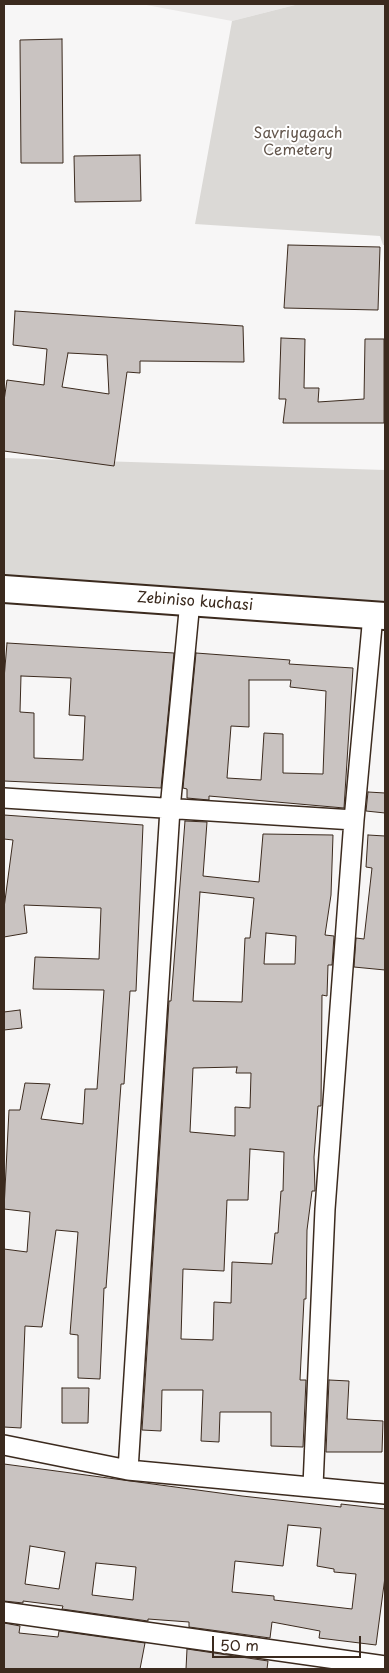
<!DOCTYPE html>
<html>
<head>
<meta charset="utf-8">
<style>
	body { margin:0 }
	#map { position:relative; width:389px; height:1673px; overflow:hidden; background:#f7f6f6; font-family:"Playpen Sans",sans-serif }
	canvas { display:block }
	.frame { position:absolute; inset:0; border:5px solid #3b2a1e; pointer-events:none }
	.scale { position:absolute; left:212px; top:1636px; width:149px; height:22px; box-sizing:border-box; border:2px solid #3b2a1e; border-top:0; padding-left:6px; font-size:15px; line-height:18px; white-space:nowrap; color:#3b2a1e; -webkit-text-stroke:4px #fff; paint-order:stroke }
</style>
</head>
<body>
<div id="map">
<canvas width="389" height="1673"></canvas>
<div class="frame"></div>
<div class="scale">50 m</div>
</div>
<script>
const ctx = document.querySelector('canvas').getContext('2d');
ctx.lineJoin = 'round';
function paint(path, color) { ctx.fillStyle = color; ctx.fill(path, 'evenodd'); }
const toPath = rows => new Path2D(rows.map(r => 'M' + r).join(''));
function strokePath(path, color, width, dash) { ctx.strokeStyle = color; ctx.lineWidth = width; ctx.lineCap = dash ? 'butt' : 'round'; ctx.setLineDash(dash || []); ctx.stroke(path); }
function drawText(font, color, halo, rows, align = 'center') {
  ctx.font = font + ' "Playpen Sans",sans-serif'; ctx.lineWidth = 4; ctx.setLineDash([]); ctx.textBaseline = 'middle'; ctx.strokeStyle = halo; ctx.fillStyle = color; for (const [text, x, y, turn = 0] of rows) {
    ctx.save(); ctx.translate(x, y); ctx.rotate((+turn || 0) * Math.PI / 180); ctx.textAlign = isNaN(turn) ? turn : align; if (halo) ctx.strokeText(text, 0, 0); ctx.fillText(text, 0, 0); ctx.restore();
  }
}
paint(toPath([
	[141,4,299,4,232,21]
]), '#e9e7e6');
paint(toPath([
	[299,4,385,4,385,245,383,245,380,236,195,224,232,21],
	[4,458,385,470,385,606,4,578]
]), '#dbd9d6');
const building = toPath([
	[62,39,63,163,21,163,20,40,62,39],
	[140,155,141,201,75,202,74,156,140,155],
	[288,245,380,247,378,310,284,308,288,245],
	[15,311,243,326,244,362,140,361,140,373,127,372,114,466,4,451,4,401,7,380,44,385,47,349,13,345,15,311],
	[68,353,107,355,109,394,62,387,68,353],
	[281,338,305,339,304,388,319,388,318,402,364,399,365,339,384,339,384,423,283,423,286,399,279,399,281,338],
	[7,643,174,653,161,788,4,781,4,679,7,643],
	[21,676,71,678,69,715,85,716,83,760,34,758,34,713,20,712,21,676],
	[196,653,290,660,289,664,353,668,344,808,209,796,209,800,187,798,187,789,183,788,196,653],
	[249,680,291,680,290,687,326,691,323,774,283,773,283,734,264,733,261,780,227,778,231,726,249,727,249,680],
	[368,792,385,793,385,813,366,811,368,792],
	[4,815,143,825,136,991,130,991,124,1084,121,1084,106,1288,104,1288,100,1379,78,1378,78,1335,70,1334,78,1232,56,1230,42,1327,25,1326,21,1428,4,1427,4,1249,27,1252,30,1212,4,1209,9,1110,20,1110,25,1083,50,1084,41,1119,83,1124,85,1089,97,1089,104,990,33,989,35,957,99,959,101,908,24,905,27,933,4,937,4,908,13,840,4,839,4,815],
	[185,821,207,822,203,876,259,882,263,834,333,835,331,895,325,935,334,936,332,965,328,965,327,996,322,995,321,1106,318,1106,314,1157,315,1191,312,1191,307,1230,306,1299,304,1299,300,1380,306,1380,303,1447,271,1446,271,1412,220,1412,219,1442,201,1441,203,1390,162,1390,161,1431,142,1430,169,1001,171,1001,185,821],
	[200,892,254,898,250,938,245,938,242,1002,193,1001,200,892],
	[266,933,296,936,295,964,264,964,266,933],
	[237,1067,236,1073,251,1073,250,1108,235,1107,235,1136,190,1132,193,1068,237,1067],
	[250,1149,284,1152,283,1191,281,1191,278,1233,275,1233,272,1264,232,1262,231,1303,214,1302,213,1340,181,1339,183,1269,224,1271,227,1200,248,1200,250,1149],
	[368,835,385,836,385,970,354,967,356,938,364,939,372,868,366,867,368,835],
	[20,1010,22,1028,4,1030,4,1012,20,1010],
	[329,1380,349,1381,347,1419,383,1421,382,1452,326,1452,329,1380],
	[62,1388,89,1388,88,1423,62,1423,62,1388],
	[4,1464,242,1496,341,1507,341,1504,385,1509,385,1577,376,1645,319,1638,320,1631,272,1622,270,1638,189,1627,189,1622,148,1619,148,1621,62,1609,63,1606,23,1601,23,1603,4,1601,4,1464],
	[288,1525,321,1528,317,1566,334,1569,334,1572,356,1574,352,1609,274,1600,274,1596,232,1592,235,1561,283,1566,288,1525],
	[30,1546,65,1552,59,1589,25,1584,30,1546],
	[96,1563,136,1567,133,1600,92,1595,96,1563],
	[4,1623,20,1626,19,1633,58,1637,59,1631,145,1643,140,1669,4,1669,4,1623],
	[187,1649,268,1661,267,1669,186,1669,187,1649]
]);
paint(building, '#c9c3c1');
strokePath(building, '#3b2a1e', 1);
const street = toPath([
	[4,798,354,820],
	[4,1445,128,1470,385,1494],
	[128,1470,170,809,190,601],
	[313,1486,325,1209,354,820,373,615],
	[4,1612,385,1666]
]);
const secondary = toPath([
	[4,589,385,616]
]);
strokePath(street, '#3b2a1e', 22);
strokePath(secondary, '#3b2a1e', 30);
strokePath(street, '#fff', 19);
strokePath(secondary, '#fff', 26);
drawText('15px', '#63564c', '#fff', [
	["Savriyagach",298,134],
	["Cemetery",298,151]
]);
drawText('15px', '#3b2a1e', '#fff', [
	["Zebiniso kuchasi",195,602,4]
]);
</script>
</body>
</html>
